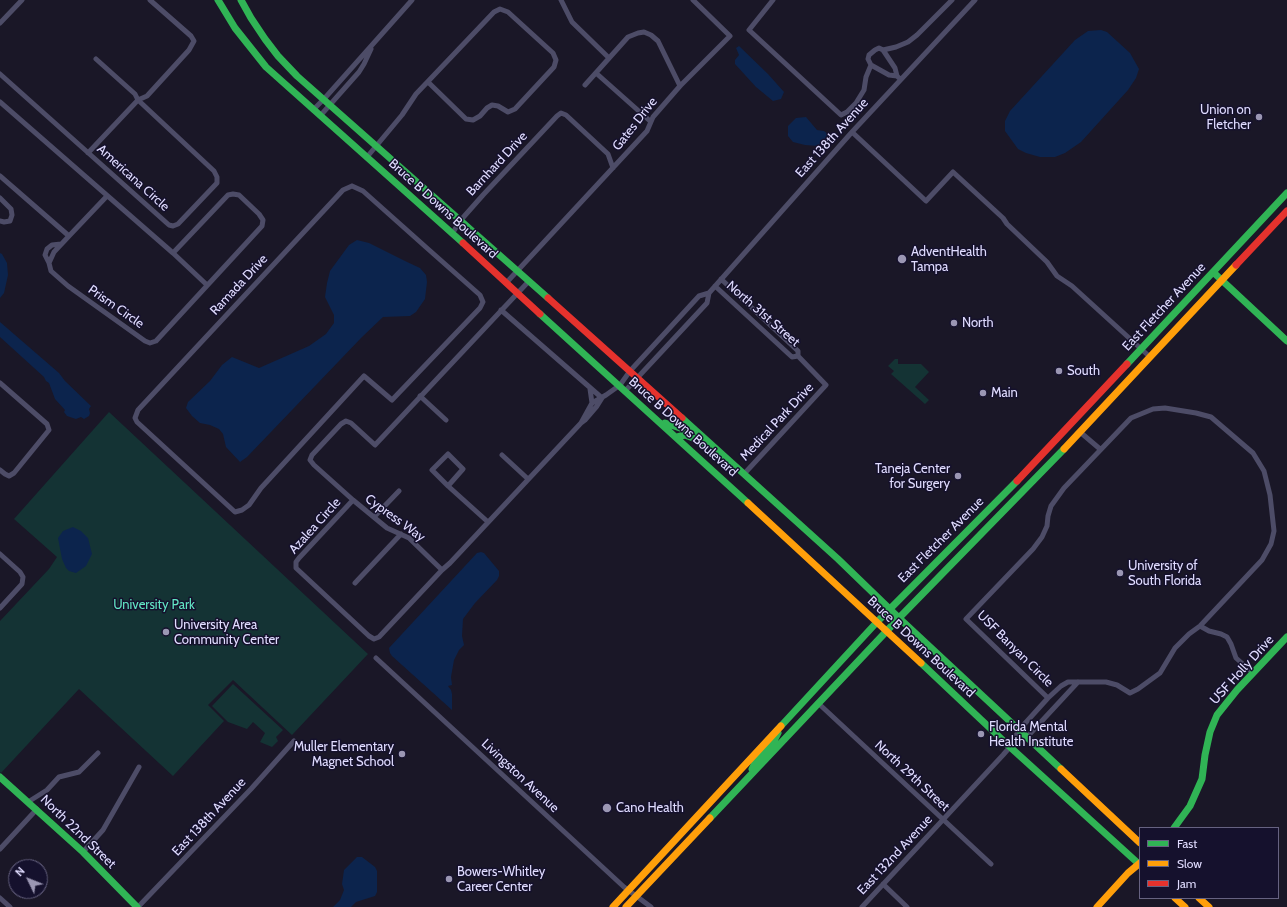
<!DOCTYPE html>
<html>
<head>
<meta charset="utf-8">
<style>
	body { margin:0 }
	#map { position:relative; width:1287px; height:907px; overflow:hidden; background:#1a1727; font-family:Cabin,sans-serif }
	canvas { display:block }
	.legend { position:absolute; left:1139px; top:827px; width:140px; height:72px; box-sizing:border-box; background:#15112d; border:1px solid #666281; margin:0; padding:5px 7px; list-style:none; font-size:12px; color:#e0dcff }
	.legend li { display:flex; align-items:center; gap:8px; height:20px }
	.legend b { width:20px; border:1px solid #666281 }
	.north { position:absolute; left:8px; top:859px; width:40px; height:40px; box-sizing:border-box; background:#15112d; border:1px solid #666281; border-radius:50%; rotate:313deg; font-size:11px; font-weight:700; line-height:16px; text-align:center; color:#e0dcff }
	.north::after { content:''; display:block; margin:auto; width:14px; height:18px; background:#9b97b3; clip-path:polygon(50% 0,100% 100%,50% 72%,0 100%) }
</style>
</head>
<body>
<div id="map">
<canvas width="1287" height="907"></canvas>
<ul class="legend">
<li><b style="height:5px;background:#30b455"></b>Fast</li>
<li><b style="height:5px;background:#ff9f0a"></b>Slow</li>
<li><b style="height:5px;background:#e5322d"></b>Jam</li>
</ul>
<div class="north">N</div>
</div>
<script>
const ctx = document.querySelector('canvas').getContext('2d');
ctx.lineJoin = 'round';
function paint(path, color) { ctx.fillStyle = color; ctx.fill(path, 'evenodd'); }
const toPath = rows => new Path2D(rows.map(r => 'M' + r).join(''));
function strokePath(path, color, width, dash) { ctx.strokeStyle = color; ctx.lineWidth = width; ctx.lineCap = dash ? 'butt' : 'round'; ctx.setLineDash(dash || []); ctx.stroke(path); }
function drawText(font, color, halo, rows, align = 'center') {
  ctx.font = font + ' Cabin,sans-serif'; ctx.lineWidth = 3; ctx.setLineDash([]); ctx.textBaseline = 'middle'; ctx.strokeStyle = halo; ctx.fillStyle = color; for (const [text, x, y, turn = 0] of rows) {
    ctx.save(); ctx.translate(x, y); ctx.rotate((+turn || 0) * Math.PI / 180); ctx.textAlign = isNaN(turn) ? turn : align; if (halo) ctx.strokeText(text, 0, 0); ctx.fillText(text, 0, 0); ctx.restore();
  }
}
paint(toPath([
	[895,359,898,359,898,364,921,364,929,372,915,387,929,400,925,404,891,374,894,371,888,366],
	[109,412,368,654,292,735,233,680,208,705,224,721,173,776,79,689,1,773,0,772,0,621,49,569,57,557,14,519],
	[233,684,283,730,276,737,278,741,272,747,260,742,265,733,253,722,247,729,228,722,212,706]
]), '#143334');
paint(toPath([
	[1101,30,1107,32,1130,53,1139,69,1136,78,1128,90,1081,142,1065,153,1055,157,1040,157,1026,153,1018,149,1005,131,1005,121,1010,111,1075,40,1088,31],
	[739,46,768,74,784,92,781,99,773,101,756,87,735,64,735,60,739,55,736,48],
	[806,117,817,130,824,131,829,135,818,146,805,145,793,142,788,136,788,126,796,118],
	[357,240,369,243,405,261,420,268,426,275,427,282,425,299,416,312,410,316,383,317,362,337,247,457,240,462,226,447,223,434,219,429,210,425,200,423,192,416,186,408,188,402,210,381,222,365,232,357,259,368,309,346,326,334,334,323,334,315,325,297,327,283,330,271,349,245],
	[0,253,2,254,7,263,8,275,4,293,0,298],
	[0,322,59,373,65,381,91,406,89,409,90,413,89,416,84,419,81,417,76,419,67,416,64,412,65,410,55,399,49,383,46,381,44,377,0,337],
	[73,527,81,531,88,538,92,554,86,566,76,573,69,571,66,568,62,559,58,538,63,531],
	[481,552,484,553,499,571,499,576,497,580,475,603,463,619,462,636,464,645,459,650,454,660,451,677,452,685,448,686,451,690,452,694,452,710,392,656,390,653,389,648,477,553],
	[357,857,362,857,375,867,377,871,377,892,375,896,356,902,351,907,333,907,340,900,344,890,342,884,344,870]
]), '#0c244d');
strokePath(toPath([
	[561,0,572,22,609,58],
	[773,0,749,30,841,115,847,112,856,103,864,90,866,77,871,65],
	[0,23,22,0],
	[883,50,896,47,908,42,917,35,952,0],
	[596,73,650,121],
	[0,74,169,225,173,226,178,224,217,183,217,177,214,171,138,100,135,94,96,59],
	[897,76,889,75,871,65,868,59,869,55,875,50,879,48,883,50,895,68,897,76,900,79],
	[585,85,628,37,638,33,644,32,651,35,658,41,680,86],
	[0,102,173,253,228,195,233,194,239,195,259,214,263,220,262,226,156,341,150,343,145,341,68,286,51,271,49,263,54,252,69,236,0,176],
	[313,110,324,99,412,0],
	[320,116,359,72,364,64,371,49],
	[852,132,926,201,953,172,1003,218,1007,224,1047,262,1057,276,1072,286,1150,357],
	[88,153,138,100,147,96,189,50,194,41,191,36,150,0],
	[367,157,402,115,416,94,494,12,500,9,508,12,553,53,556,60,554,67,515,109,508,112,498,106,492,105,487,108,480,116,473,120,466,119,428,82],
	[352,186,363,191,428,249,480,295,483,302,480,308,392,400,364,376,261,488,249,505,242,510,235,512,137,422,135,418,138,410,343,190,352,186],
	[0,198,11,209,12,215,10,221,4,222,0,221],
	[452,234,460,221,483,195,557,116,561,113,566,115,608,154,613,168],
	[69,236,107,196],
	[173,253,207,285],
	[49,263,45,255,47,249,52,245,61,244],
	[507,282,647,131,653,117,680,86,730,36,693,0],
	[715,286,792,357,798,356,798,351,721,279],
	[501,310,602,398],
	[0,383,47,424,49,430,14,473,9,476,5,474,0,470],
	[590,389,592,403],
	[626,390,707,303,709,293],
	[420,396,446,420],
	[581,423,592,403,606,395,620,385,630,371,699,296,709,293,852,132,975,0],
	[1080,432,1100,449],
	[502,455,528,479],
	[744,474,826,385,798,356],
	[448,486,432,470,448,454,463,469,448,486,488,522],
	[353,500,299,558,296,562,296,568,369,636,374,639,379,637,442,570,450,563,581,423,585,420,597,406,602,398],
	[374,517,399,491],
	[0,554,20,572,23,577,22,584,0,608],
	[442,570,409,538,387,528,353,500,314,465,310,460,312,455,341,424,346,421,351,423,375,445,529,281],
	[355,583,401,534],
	[1200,626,1209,631,1221,634,1227,637,1231,644,1236,658,1253,673],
	[376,658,624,887,651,907],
	[818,703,991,864],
	[1011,747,1027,737,1078,682],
	[28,802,47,790,59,777,79,772,98,753],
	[0,849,37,809],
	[83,852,103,830,139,767],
	[883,884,907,907],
	[0,898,10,907],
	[138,907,251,789,294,741],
	[862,907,1003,755,1010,747,1019,730,1048,698,1061,686,1068,682,1106,682,1117,685,1130,693,1138,689,1160,673,1175,648,1189,634,1200,626,1262,560,1271,544,1274,531,1270,495,1264,471,1253,453,1211,417,1196,413,1165,408,1153,409,1131,418,1064,488,1051,506,1048,516,1047,526,1042,537,1033,549,966,619,1048,698]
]), '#4d4c67', 5);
strokePath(toPath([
	[218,0,235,28,266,67,463,243],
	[241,0,251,18,265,39,278,56,297,76,548,298],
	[1213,272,1287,341],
	[540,314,748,503],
	[1127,364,1287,193],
	[682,418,838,559,899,618,1061,769],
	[665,423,683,429,694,429],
	[677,437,685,435,693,438,713,451],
	[921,663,1010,747,1140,865],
	[781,726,877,622,1017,481],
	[752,769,756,761,773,743,778,733],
	[0,777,83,852,137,907],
	[710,818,899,618,1064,449],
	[1174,828,1190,806,1202,779,1205,755,1210,732,1217,715,1237,690,1287,637]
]), '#30b455', 7);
strokePath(toPath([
	[1064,449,1236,265],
	[748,503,921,663],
	[1061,769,1140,843],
	[1175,898,1185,907],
	[1199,898,1209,907],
	[613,907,781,726],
	[626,907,710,818],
	[1097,907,1128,873,1140,863]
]), '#ff9f0a', 7);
strokePath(toPath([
	[463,243,540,314],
	[1236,265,1287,211],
	[548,298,682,418],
	[1017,481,1127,364]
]), '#e5322d', 7);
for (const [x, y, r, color] of [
	[1259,117,4,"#9b97b3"],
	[902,259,5,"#9b97b3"],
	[954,323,4,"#9b97b3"],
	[1059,371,4,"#9b97b3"],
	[983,393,4,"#9b97b3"],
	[958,476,4,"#9b97b3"],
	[1120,573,4,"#9b97b3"],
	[166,632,4,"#9b97b3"],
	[981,734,4,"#9b97b3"],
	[402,754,4,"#9b97b3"],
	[607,808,5,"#9b97b3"],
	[449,879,4,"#9b97b3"]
]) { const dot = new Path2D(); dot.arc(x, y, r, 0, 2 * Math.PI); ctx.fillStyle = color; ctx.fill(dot); strokePath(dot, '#15112d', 1.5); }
drawText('13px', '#e0dcff', '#15112d', [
	["Union on",1251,110,"right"],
	["Fletcher",1251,125,"right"],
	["AdventHealth",911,252],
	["Tampa",911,267],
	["North",962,323],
	["South",1067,371],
	["Main",991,393],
	["Taneja Center",950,469,"right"],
	["for Surgery",950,484,"right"],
	["University of",1128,566],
	["South Florida",1128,581],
	["University Area",174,625],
	["Community Center",174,640],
	["Florida Mental",989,727],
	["Health Institute",989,742],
	["Muller Elementary",394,747,"right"],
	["Magnet School",394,762,"right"],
	["Cano Health",616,808],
	["Bowers-Whitley",457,872],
	["Career Center",457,887]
], 'left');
drawText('13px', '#e0dcff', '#15112d', [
	["Gates Drive",635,124,-52],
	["East 138th Avenue",832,138,-48],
	["Barnhard Drive",497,164,-47],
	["Americana Circle",133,178,42],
	["Bruce B Downs Boulevard",443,209,42],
	["Ramada Drive",239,285,-47],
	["Prism Circle",116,307,35],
	["East Fletcher Avenue",1164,307,-47],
	["North 31st Street",763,314,41],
	["Medical Park Drive",777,422,-47],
	["Bruce B Downs Boulevard",683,427,42],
	["Cypress Way",395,518,36],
	["Azalea Circle",315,526,-48],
	["East Fletcher Avenue",941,540,-45],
	["Bruce B Downs Boulevard",921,647,43],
	["USF Banyan Circle",1015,649,45],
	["USF Holly Drive",1242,670,-48],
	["Livingston Avenue",520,776,43],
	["North 29th Street",912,776,43],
	["East 138th Avenue",209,817,-47],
	["North 22nd Street",78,832,44],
	["East 132nd Avenue",895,855,-47]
]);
drawText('13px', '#62e5c4', '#15112d', [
	["University Park",154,605]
]);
</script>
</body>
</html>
